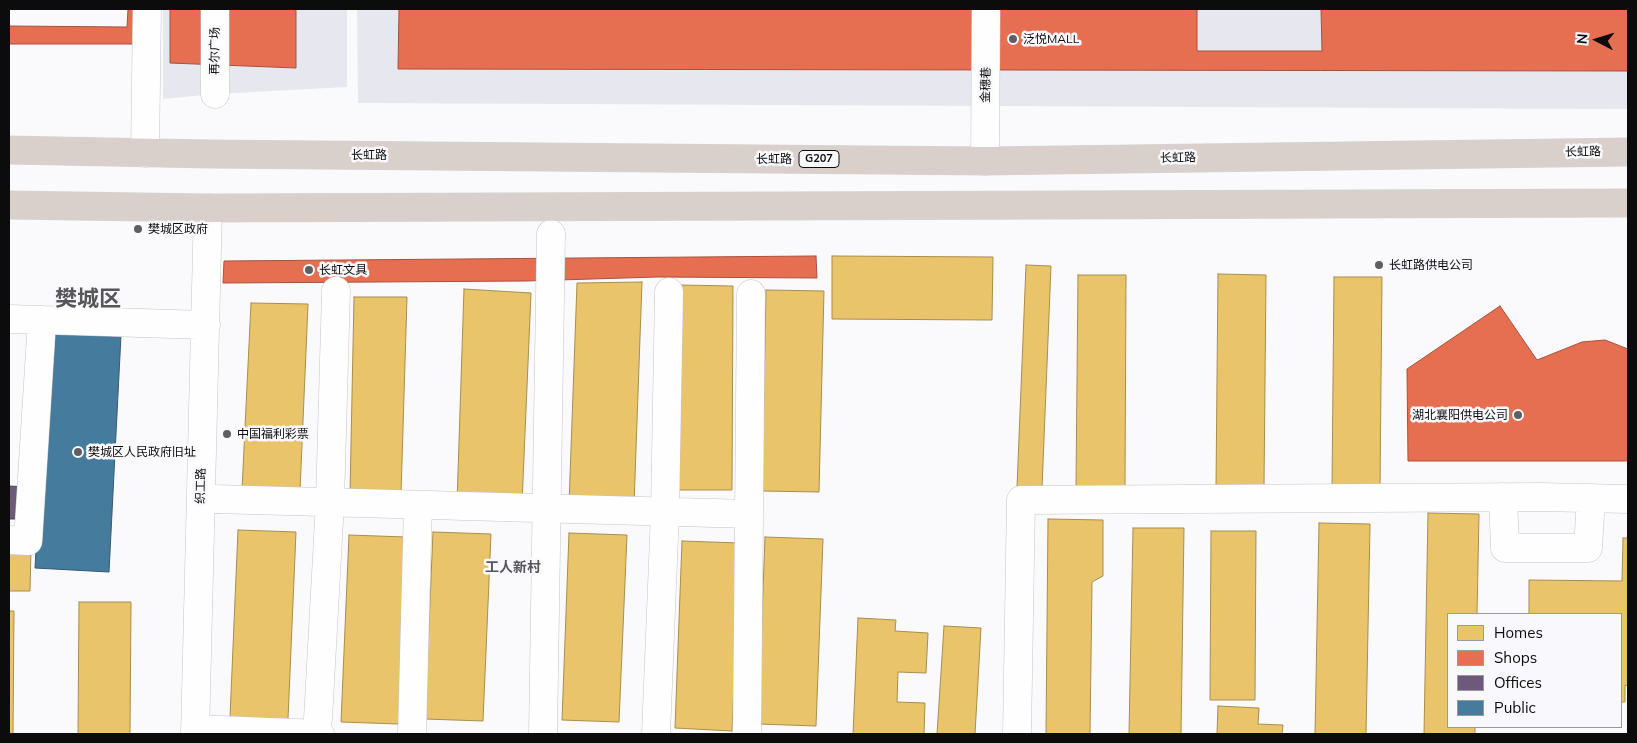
<!DOCTYPE html>
<html>
<head>
<meta charset="utf-8">
<style>
	body { margin:0 }
	#map { position:relative; width:1637px; height:743px; overflow:hidden; background:#fafafc; font-family:Mulish,sans-serif }
	canvas { display:block }
	.frame { position:absolute; inset:0; border:10px solid #0c0c0d; pointer-events:none }
	.legend { position:absolute; left:1447px; top:613px; width:175px; height:115px; box-sizing:border-box; background:#f9f9fd; border:1px solid #9a9a9d; margin:0; padding:6px 9px; list-style:none; font-size:15px; color:#0c0c0d }
	.legend li { display:flex; align-items:center; gap:10px; height:25px }
	.legend b { width:25px; border:1px solid #9a9a9d }
	.north { position:absolute; left:1572px; top:15px; width:50px; height:50px; -webkit-text-stroke:4px #f9f9fd; paint-order:stroke; rotate:275deg; font-size:14px; font-weight:700; line-height:20px; text-align:center; color:#0c0c0d }
	.north::after { content:''; display:block; margin:auto; width:18px; height:22px; background:#0c0c0d; clip-path:polygon(50% 0,100% 100%,50% 72%,0 100%) }
</style>
</head>
<body>
<div id="map">
<canvas width="1637" height="743"></canvas>
<div class="frame"></div>
<ul class="legend">
<li><b style="height:14px;background:#e9c46a"></b>Homes</li>
<li><b style="height:14px;background:#e76f51"></b>Shops</li>
<li><b style="height:14px;background:#6d597a"></b>Offices</li>
<li><b style="height:14px;background:#457b9d"></b>Public</li>
</ul>
<div class="north">N</div>
</div>
<script>
const ctx = document.querySelector('canvas').getContext('2d');
ctx.lineJoin = 'round';
function paint(path, color) { ctx.fillStyle = color; ctx.fill(path, 'evenodd'); }
const toPath = rows => new Path2D(rows.map(r => 'M' + r).join(''));
function strokePath(path, color, width, dash) { ctx.strokeStyle = color; ctx.lineWidth = width; ctx.lineCap = dash ? 'butt' : 'round'; ctx.setLineDash(dash || []); ctx.stroke(path); }
function drawText(font, color, halo, rows, align = 'center') {
  ctx.font = font + ' Mulish,"Noto Sans SC",sans-serif'; ctx.lineWidth = 5; ctx.setLineDash([]); ctx.textBaseline = 'middle'; ctx.strokeStyle = halo; ctx.fillStyle = color; for (const [text, x, y, turn = 0] of rows) {
    ctx.save(); ctx.translate(x, y); ctx.rotate((+turn || 0) * Math.PI / 180); ctx.textAlign = isNaN(turn) ? turn : align; if (halo) ctx.strokeText(text, 0, 0); ctx.fillText(text, 0, 0); ctx.restore();
  }
}
paint(toPath([
	[163,9,347,9,347,87,215,94,163,99],
	[357,9,1628,9,1628,109,358,103]
]), '#e7e8ef');
const homes = toPath([
	[489,9,559,9,559,24,489,23,489,9],
	[832,256,993,257,992,320,832,319,832,256],
	[1026,265,1051,266,1042,488,1017,487,1026,265],
	[1218,274,1266,275,1264,487,1216,487,1218,274],
	[1078,275,1126,275,1125,487,1076,487,1078,275],
	[1334,277,1382,277,1380,490,1332,489,1334,277],
	[642,282,634,505,569,504,577,283,642,282],
	[679,285,733,286,732,490,678,490,679,285],
	[464,289,531,293,522,504,457,503,464,289],
	[766,290,824,291,819,492,762,491,766,290],
	[354,297,407,297,401,494,350,494,354,297],
	[251,303,308,304,300,491,242,490,251,303],
	[1428,513,1479,514,1477,614,1448,614,1448,727,1475,727,1475,734,1424,734,1428,513],
	[1048,519,1103,520,1103,576,1092,582,1090,734,1046,734,1048,519],
	[1319,523,1370,524,1366,734,1315,734,1319,523],
	[1133,528,1184,528,1181,734,1129,734,1133,528],
	[238,530,296,532,288,719,230,717,238,530],
	[1211,531,1256,531,1255,700,1210,700,1211,531],
	[433,532,491,534,483,721,425,719,433,532],
	[569,533,627,535,619,722,562,720,569,533],
	[349,535,406,537,399,724,341,722,349,535],
	[765,537,823,539,816,726,758,724,765,537],
	[1623,538,1628,538,1628,686,1625,685,1625,702,1621,702,1621,614,1529,614,1529,580,1622,581,1623,538],
	[682,541,740,543,732,731,675,728,682,541],
	[9,549,31,549,30,591,9,591,9,549],
	[79,602,131,602,130,734,78,734,79,602],
	[9,611,14,611,13,734,9,734,9,611],
	[858,618,896,620,895,631,928,633,926,673,898,672,897,702,925,703,924,734,853,734,858,618],
	[944,626,981,628,975,734,937,734,944,626],
	[1218,706,1259,708,1258,724,1283,725,1282,734,1217,734,1218,706]
]);
paint(homes, '#e9c46a');
strokePath(homes, '#a78d4e', 1);
const shops = toPath([
	[9,9,137,9,137,44,9,44,9,9],
	[9,9,128,9,127,27,9,26,9,9],
	[170,9,296,9,296,68,170,63,170,9],
	[399,9,1628,9,1628,71,398,69,399,9],
	[1197,9,1321,9,1322,51,1197,51,1197,9],
	[816,256,817,278,657,277,526,281,223,283,224,261,816,256],
	[1500,306,1537,360,1582,342,1605,340,1628,349,1628,461,1408,461,1407,369,1500,306]
]);
paint(shops, '#e76f51');
strokePath(shops, '#a5513d', 1);
const offices = toPath([
	[9,486,28,487,27,519,9,519,9,486]
]);
paint(offices, '#6d597a');
strokePath(offices, '#504259', 1);
const public = toPath([
	[48,331,121,335,109,572,35,568,48,331]
]);
paint(public, '#457b9d');
strokePath(public, '#345a72', 1);
const minor = toPath([
	[215,94,215,9],
	[145,153,147,9],
	[985,161,986,9],
	[9,319,206,325],
	[1503,497,1505,548,1588,548,1591,498],
	[215,499,749,514],
	[9,540,28,541,42,320],
	[318,719,330,502,336,291],
	[195,729,320,734],
	[195,734,208,208],
	[412,734,418,505],
	[543,734,551,234],
	[656,734,665,512,669,292],
	[747,734,751,294],
	[1017,734,1021,500,1540,497,1628,499]
]);
const highway = toPath([
	[9,150,210,154,985,161,1628,152],
	[9,205,208,208,1628,203]
]);
strokePath(minor, '#c5c5c6', 29);
strokePath(highway, '#d6d6d7', 29);
strokePath(minor, '#fefeff', 28);
strokePath(highway, '#d9d0cb', 28);
for (const [x, y, r, color] of [
	[1013,39,5,"#5f5f61"],
	[138,229,5,"#5f5f61"],
	[1379,265,5,"#5f5f61"],
	[309,270,5,"#5f5f61"],
	[1518,415,5,"#5f5f61"],
	[227,434,5,"#5f5f61"],
	[78,452,5,"#5f5f61"]
]) { const dot = new Path2D(); dot.arc(x, y, r, 0, 2 * Math.PI); ctx.fillStyle = color; ctx.fill(dot); strokePath(dot, '#f9f9fd', 2); }
for (const [x, y, w] of [
	[819,159,40]
]) { const box = new Path2D(); box.roundRect(x - w / 2, y - 8.5, w, 17, 4); ctx.fillStyle = '#f9f9fd'; ctx.fill(box); strokePath(box, '#0c0c0d', 1); }
drawText('bold 11px', '#0c0c0d', null, [
	["G207",819,159]
]);
drawText('12px', '#0c0c0d', '#f9f9fd', [
	["泛悦MALL",1023,39],
	["樊城区政府",148,229],
	["长虹路供电公司",1389,265],
	["长虹文具",319,270],
	["湖北襄阳供电公司",1508,415,"right"],
	["中国福利彩票",237,434],
	["樊城区人民政府旧址",88,452]
], 'left');
drawText('12px', '#0c0c0d', '#f9f9fd', [
	["再尔广场",215,51,-89],
	["金穗巷",986,85,-89],
	["长虹路",1583,152,-1],
	["长虹路",369,155],
	["长虹路",1178,158,-1],
	["长虹路",774,159],
	["织工路",201,486,-89]
]);
drawText('bold 14px', '#57575a', '#f9f9fd', [
	["工人新村",513,568]
]);
drawText('bold 22px', '#57575a', '#f9f9fd', [
	["樊城区",88,299]
]);
</script>
</body>
</html>
